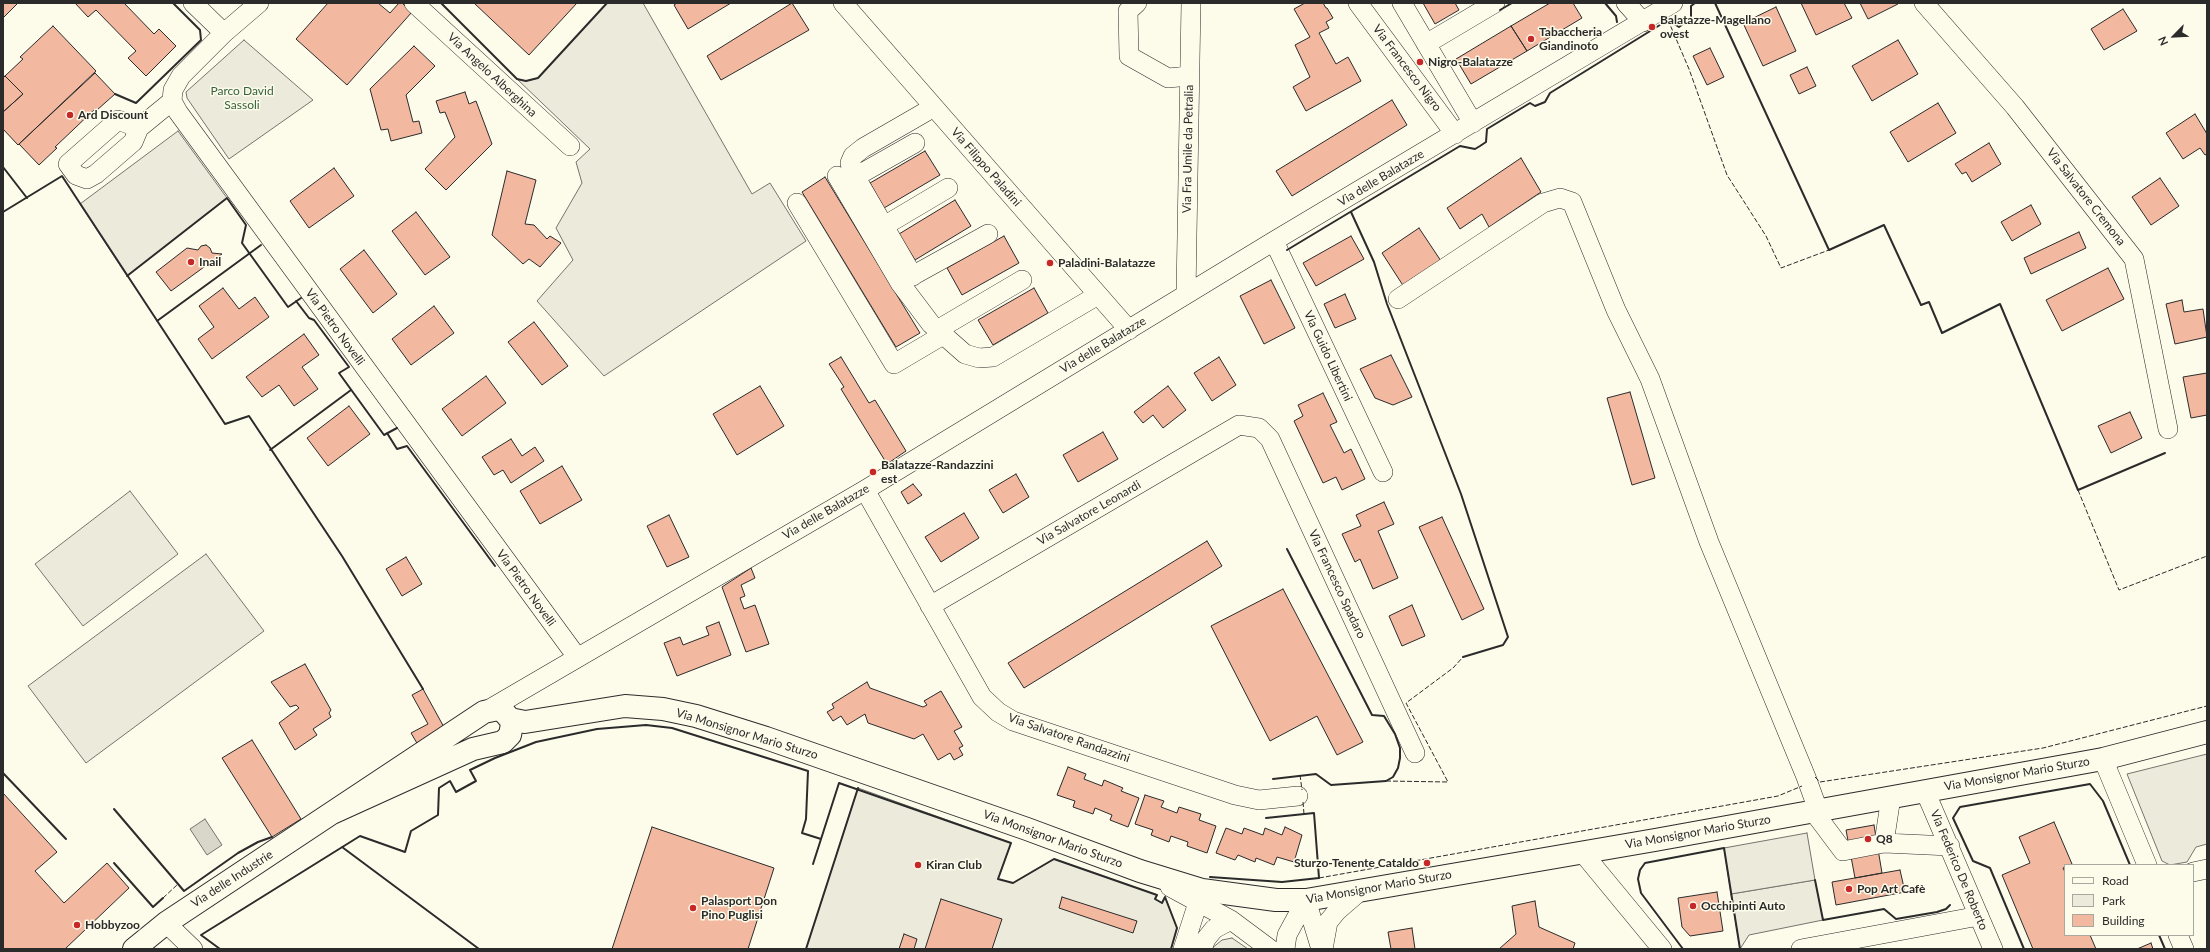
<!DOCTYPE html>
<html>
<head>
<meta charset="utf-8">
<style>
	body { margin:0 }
	#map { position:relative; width:2210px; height:952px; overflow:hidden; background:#fdfbea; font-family:Lato,sans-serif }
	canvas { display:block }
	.frame { position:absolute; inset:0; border:4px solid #2b2b2b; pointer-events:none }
	.legend { position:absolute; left:2064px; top:864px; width:130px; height:72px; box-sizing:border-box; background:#fdfbea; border:1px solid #a9a89e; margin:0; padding:5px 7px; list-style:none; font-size:12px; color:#2b2b2b }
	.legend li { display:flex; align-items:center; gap:8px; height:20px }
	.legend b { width:20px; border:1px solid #a9a89e }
	.north { position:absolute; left:2154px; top:16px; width:40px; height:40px; -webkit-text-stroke:3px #fdfbea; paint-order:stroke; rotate:246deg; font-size:11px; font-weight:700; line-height:16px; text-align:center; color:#2b2b2b }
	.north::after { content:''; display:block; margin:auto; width:14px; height:18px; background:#2b2b2b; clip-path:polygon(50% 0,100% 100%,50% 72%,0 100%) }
</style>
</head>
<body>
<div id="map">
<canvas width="2210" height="952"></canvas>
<div class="frame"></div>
<ul class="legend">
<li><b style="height:5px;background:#fdfbea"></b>Road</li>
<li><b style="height:11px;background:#ecebdb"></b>Park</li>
<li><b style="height:11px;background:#f2b8a0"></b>Building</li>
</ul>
<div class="north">N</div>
</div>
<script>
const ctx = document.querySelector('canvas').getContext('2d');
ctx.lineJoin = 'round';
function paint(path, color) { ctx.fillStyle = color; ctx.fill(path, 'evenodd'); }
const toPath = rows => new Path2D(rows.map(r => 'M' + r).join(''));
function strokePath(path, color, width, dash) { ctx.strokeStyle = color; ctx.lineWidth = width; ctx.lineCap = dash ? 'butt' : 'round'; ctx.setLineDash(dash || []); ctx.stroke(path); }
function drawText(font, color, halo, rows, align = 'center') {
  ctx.font = font + ' Lato,sans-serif'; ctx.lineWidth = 3; ctx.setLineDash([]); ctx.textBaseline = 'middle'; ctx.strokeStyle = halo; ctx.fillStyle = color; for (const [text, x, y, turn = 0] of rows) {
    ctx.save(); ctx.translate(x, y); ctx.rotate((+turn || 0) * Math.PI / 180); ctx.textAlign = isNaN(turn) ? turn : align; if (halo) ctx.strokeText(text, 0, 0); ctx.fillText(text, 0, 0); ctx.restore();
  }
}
const green = toPath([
	[607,3,643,3,752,194,770,183,806,241,604,376,537,301,573,260,556,228,582,183,576,162,590,149,517,79,526,81,538,78,607,3],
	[244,40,313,100,229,159,187,98,186,92,244,40],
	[178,131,227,198,127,276,80,204,178,131],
	[130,491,178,554,83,626,35,564,130,491],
	[206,554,264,631,86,763,28,686,206,554],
	[2207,754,2207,844,2196,847,2187,862,2170,865,2162,861,2127,774,2207,754],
	[858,788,1011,843,998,879,1013,883,1054,859,1157,895,1155,899,1162,903,1165,897,1177,928,1171,949,806,949,858,788],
	[1815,880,1823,920,1749,935,1740,949,1731,894,1815,880]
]);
paint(green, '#ecebdb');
strokePath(green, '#74746e', 1);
const parking = toPath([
	[1807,833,1815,880,1731,894,1724,848,1807,833],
	[1232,938,1248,949,1211,949,1222,940,1232,938]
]);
paint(parking, '#eceadb');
strokePath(parking, '#74746e', 1);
const water = toPath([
	[205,819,222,845,207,855,190,829,205,819]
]);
paint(water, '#d8d7c9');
strokePath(water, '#74746e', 1);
const building = toPath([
	[3,3,18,3,3,18,3,3],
	[75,3,124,3,154,34,159,29,176,46,146,76,128,58,136,51,96,10,88,17,75,3],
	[328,3,378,3,390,13,399,3,402,3,412,12,347,85,296,39,328,3],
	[474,3,577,3,529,55,474,3],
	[677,3,731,3,688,29,674,5,677,3],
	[792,3,809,30,721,80,707,56,792,3],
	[1305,3,1323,3,1326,8,1327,8,1333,18,1326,22,1329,28,1319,33,1336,64,1348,57,1361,81,1306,111,1293,87,1310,77,1295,45,1310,37,1294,9,1305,3],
	[1423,3,1455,3,1459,10,1435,24,1423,3],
	[1550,3,1573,3,1582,18,1527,51,1511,26,1550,3],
	[1801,3,1844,3,1852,18,1816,35,1801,3],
	[1860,3,1897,3,1898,4,1868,19,1860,3],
	[1776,7,1796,51,1763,66,1743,23,1776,7],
	[2123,9,2137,31,2104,50,2091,29,2123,9],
	[53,26,96,71,18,145,3,129,3,112,23,94,5,76,23,59,20,57,53,26],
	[1511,26,1527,51,1471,84,1456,59,1511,26],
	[1898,40,1918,74,1872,101,1852,66,1898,40],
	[414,46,435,66,406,95,413,122,419,121,422,133,391,141,388,129,381,130,370,89,414,46],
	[1710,48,1724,77,1707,85,1693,56,1710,48],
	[1807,67,1816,86,1799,94,1790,75,1807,67],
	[95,73,115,94,97,110,95,109,55,147,57,148,39,165,19,144,95,73],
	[5,76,23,94,3,112,3,78,5,76],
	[465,92,469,104,476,101,492,144,446,190,425,169,455,137,445,112,440,113,436,101,465,92],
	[1392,100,1407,125,1292,196,1276,171,1392,100],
	[1938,103,1956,133,1908,162,1890,132,1938,103],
	[2195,114,2207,134,2207,154,2205,155,2200,148,2183,159,2166,133,2195,114],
	[1989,143,2001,164,1972,182,1966,172,1962,174,1955,164,1989,143],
	[925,151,940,175,884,208,870,183,925,151],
	[1521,158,1541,192,1489,227,1482,214,1460,229,1447,208,1521,158],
	[334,168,354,196,309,228,290,201,334,168],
	[507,171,536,180,525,224,534,225,547,239,550,236,561,243,540,267,529,259,523,264,492,235,507,171],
	[825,177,920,333,896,347,802,192,825,177],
	[2160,178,2179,206,2151,225,2132,197,2160,178],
	[955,200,971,226,915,260,899,234,955,200],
	[2031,205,2041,224,2012,241,2001,222,2031,205],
	[416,212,450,257,425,275,392,231,416,212],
	[1419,228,1441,261,1404,287,1382,253,1419,228],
	[2079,232,2086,248,2031,274,2024,258,2079,232],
	[1004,236,1019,263,962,295,947,268,1004,236],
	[1351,236,1364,259,1316,286,1303,263,1351,236],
	[206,245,210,248,212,253,222,254,171,291,156,272,187,248,198,250,201,246,206,245],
	[364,250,397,294,373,313,340,269,364,250],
	[2108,268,2124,299,2062,331,2046,300,2108,268],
	[1271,280,1295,328,1264,344,1240,296,1271,280],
	[223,288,239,309,255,297,269,317,212,359,198,339,214,327,199,306,223,288],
	[1034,288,1048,313,993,345,978,320,1034,288],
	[1345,294,1356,319,1335,328,1324,304,1345,294],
	[2182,300,2184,312,2203,309,2207,337,2175,344,2166,304,2182,300],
	[434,306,454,333,411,365,392,339,434,306],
	[534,322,568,366,542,385,508,342,534,322],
	[304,334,319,355,302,367,318,389,294,406,279,385,262,397,246,377,304,334],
	[1391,355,1412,397,1393,405,1375,398,1360,369,1391,355],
	[841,357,869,403,875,400,906,451,887,464,841,389,844,387,829,364,841,357],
	[1219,357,1236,385,1212,401,1194,373,1219,357],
	[2207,373,2207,415,2191,418,2183,377,2207,373],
	[486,376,506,403,462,436,442,409,486,376],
	[760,386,784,426,737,455,713,414,760,386],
	[1168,386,1186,410,1163,428,1153,415,1143,423,1134,412,1168,386],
	[1630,392,1655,478,1632,485,1607,398,1630,392],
	[1323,393,1337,422,1330,425,1344,453,1351,449,1365,479,1342,490,1336,477,1323,483,1294,421,1303,416,1298,405,1323,393],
	[349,406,370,434,328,466,307,438,349,406],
	[2130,412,2142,438,2111,453,2098,426,2130,412],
	[1103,432,1118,459,1078,482,1063,455,1103,432],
	[511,439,522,456,535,447,544,461,511,483,503,470,494,475,482,457,511,439],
	[562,466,582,500,540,524,520,491,562,466],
	[1016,474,1029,497,1003,513,989,490,1016,474],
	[913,484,922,495,908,504,901,492,913,484],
	[1384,502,1394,524,1378,531,1398,578,1373,589,1360,559,1355,562,1342,534,1361,526,1356,515,1384,502],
	[964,513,979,538,941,562,925,537,964,513],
	[669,515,689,557,667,567,647,526,669,515],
	[1442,517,1484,609,1462,620,1419,527,1442,517],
	[1207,541,1222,566,1024,688,1008,663,1207,541],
	[406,557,422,584,402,596,386,569,406,557],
	[751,568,755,578,741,585,745,596,740,598,744,609,755,605,769,644,746,652,722,587,751,568],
	[1283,589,1363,742,1337,755,1317,716,1270,741,1211,626,1283,589],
	[1412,605,1425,636,1402,646,1389,616,1412,605],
	[719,622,731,655,677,676,664,643,680,637,683,645,709,635,706,627,719,622],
	[305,664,331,710,329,713,331,717,313,729,317,735,295,750,279,723,299,708,296,705,290,707,271,682,305,664],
	[867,682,870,688,923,707,927,705,924,701,941,691,962,727,954,731,963,746,959,748,963,755,954,760,950,753,938,760,923,734,914,739,868,723,865,714,847,725,841,716,833,721,827,712,834,708,832,704,867,682],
	[423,689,445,729,418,745,411,733,428,724,412,695,423,689],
	[252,740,301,819,272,837,222,758,252,740],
	[1068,767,1086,774,1084,779,1102,786,1104,780,1123,788,1121,791,1139,798,1128,827,1110,820,1112,815,1095,808,1093,814,1073,807,1075,801,1057,795,1068,767],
	[3,793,57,852,35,871,64,903,107,863,129,888,65,949,5,949,3,947,3,793],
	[1145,795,1164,801,1161,807,1177,813,1179,807,1201,814,1199,820,1216,826,1207,853,1187,846,1188,842,1171,836,1169,842,1151,835,1153,830,1135,824,1145,795],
	[2054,822,2072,864,2063,868,2065,872,2065,935,2090,935,2096,949,2033,949,2002,875,2030,863,2019,837,2054,822],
	[1874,825,1882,873,1855,878,1846,830,1874,825],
	[652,827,774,868,748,949,612,949,652,827],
	[1285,827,1302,835,1294,862,1277,857,1274,865,1256,858,1255,862,1238,855,1235,860,1216,853,1226,828,1242,834,1244,828,1263,835,1265,828,1282,835,1285,827],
	[1900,870,1905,892,1836,905,1832,882,1900,870],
	[1717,892,1723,931,1690,936,1682,927,1678,898,1717,892],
	[1062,897,1137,921,1133,933,1059,908,1062,897],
	[941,899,1002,919,992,949,925,949,941,899],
	[1535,901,1539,927,1575,943,1573,949,1499,949,1516,934,1512,906,1535,901],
	[1412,928,1415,949,1391,949,1388,932,1412,928],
	[904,934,917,939,914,949,899,949,904,934],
	[2151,943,2153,949,2137,949,2151,943]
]);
paint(building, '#f2b8a0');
strokePath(building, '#2b2b2b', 1);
const minor = toPath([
	[193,3,224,33,181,76,173,90,172,101,178,112,577,657],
	[414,3,570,146],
	[843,3,1129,330],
	[1137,3,1128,11,1129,56,1168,78,1189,76],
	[1358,3,1455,134],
	[1402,3,1473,123],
	[1626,3,1643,22],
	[1924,3,2015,107,2134,259,2168,429],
	[224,33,259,3],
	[1426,44,1495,3],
	[139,128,133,142,96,174,87,179,76,175,68,164,118,120,139,128,172,101],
	[837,176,900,283,931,324,965,354,979,358,993,357,1098,295],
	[855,177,915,143],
	[797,203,894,364,943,335],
	[884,226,948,188],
	[1274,241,1383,472],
	[913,276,852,171,850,163,853,156,863,148,934,107],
	[903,281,988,234],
	[1186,294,1191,3],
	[1398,299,1543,203,1560,198,1572,202,1616,310,1650,379,1709,542,1806,777,1818,810],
	[937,330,1022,280],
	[865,490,982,697,998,712,1013,721,1235,795,1259,800,1298,796],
	[930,606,1239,425,1259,428,1270,439,1415,753],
	[488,710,865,490,1274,241,1673,3],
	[2103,759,2147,865],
	[1925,791,1993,949],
	[1813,811,1843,851,1884,843,1891,797],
	[1884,843,1950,846],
	[1582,852,1662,949],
	[2193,872,2207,869],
	[1170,887,1231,920,1270,949],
	[1306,900,1320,946],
	[166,923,193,949],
	[2178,935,2184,949],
	[1183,949,1202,890],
	[1202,949,1206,939,1214,929,1231,920],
	[1285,949,1287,935,1306,900],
	[1323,949,1328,922,1337,911,1360,891],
	[1801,949,1979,916]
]);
const major = toPath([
	[510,719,525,722,625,706,663,709,696,716,766,738,1027,829,1140,871,1202,890,1276,900,1306,900,1655,840,2103,759,2207,732],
	[134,949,166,923,484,712,498,709,503,711,510,719,512,724,510,735,503,742,473,749,332,813]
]);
strokePath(minor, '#2b2b2b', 20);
strokePath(major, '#2b2b2b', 24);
strokePath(minor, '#fdfbea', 19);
strokePath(major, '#fdfbea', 22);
strokePath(toPath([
	[1668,20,1689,69,1727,175,1766,236,1781,268,1829,250],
	[2078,490,2119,590,2207,556],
	[1300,775,1302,790],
	[1815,777,1820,782,2043,748,2207,706],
	[1386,781,1448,782,1406,703,1453,668,1463,657],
	[1303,802,1304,814],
	[1319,878,1778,796,1802,786],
	[163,898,178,884]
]), '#2b2b2b', 1, [5, 2]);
strokePath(toPath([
	[441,3,517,79,526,81,538,78,607,3],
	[1605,3,1616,16,1617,22],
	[1715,3,1829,250,1884,225,1921,305,1929,302,1942,333,2000,304,2078,490,2165,453],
	[1500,10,1512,3],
	[115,94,136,103,201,40,200,30,173,3],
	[3,167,27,198],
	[3,212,62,176,225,424,249,416,342,556,423,689],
	[1351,212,1374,262,1387,304,1461,494,1508,637,1503,645,1463,657],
	[1287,250,1460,146,1475,149,1480,146,1486,142,1487,129,1530,103,1535,106,1545,102,1550,93,1668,20,1679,27,1691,18,1691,6,1695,3],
	[127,276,227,198,246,225,242,243,288,307,301,298],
	[296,301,309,318,314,320,349,367,339,373,384,435,397,428],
	[157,321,261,245],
	[387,433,397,449,407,446,495,566],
	[270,450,351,390],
	[3,773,66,839],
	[1273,779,1316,774,1331,785,1386,781,1393,777,1398,768,1400,758,1400,748,1395,734,1384,716,1372,715,1287,549],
	[114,809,184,891,238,853,258,842,272,837],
	[342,847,479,949],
	[114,863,153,907,163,898],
	[813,864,839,783,1011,843,998,879,1013,883,1054,859,1157,895,1155,899,1162,903,1165,897,1177,928,1171,949],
	[1210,877,1282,882,1319,878,1314,813,1266,818],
	[1815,880,1823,920,1884,909,1896,919,1937,912,1946,909,1950,905],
	[2159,935,2165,949],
	[220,949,201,935,360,836,405,852,411,831,438,815,439,788,450,781,456,792,476,781,470,770,495,758,536,742,597,729,646,725,672,728,808,771,806,819,802,833,821,839],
	[806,949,858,788],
	[1683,949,1641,893,1638,879,1640,870,1645,863,1724,848,1740,949],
	[2024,949,1990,868,1973,861,1953,818,1960,807,2090,784,2103,801,2130,865]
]), '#2b2b2b', 2);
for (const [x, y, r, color] of [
	[1652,27,4,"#c62828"],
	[1531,39,4,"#c62828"],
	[1420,62,4,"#c62828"],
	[70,115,4,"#c62828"],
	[191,262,4,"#c62828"],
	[1050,263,4,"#c62828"],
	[873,472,4,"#c62828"],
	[1868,839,4,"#c62828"],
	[1427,863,4,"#c62828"],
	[918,865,4,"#c62828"],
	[1849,889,4,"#c62828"],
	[1693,906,4,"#c62828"],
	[693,908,4,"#c62828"],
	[77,925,4,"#c62828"]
]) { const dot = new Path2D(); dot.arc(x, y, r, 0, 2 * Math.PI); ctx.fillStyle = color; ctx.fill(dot); strokePath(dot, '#fdfbea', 1.5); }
drawText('bold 12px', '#2b2b2b', '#fdfbea', [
	["Balatazze-Magellano",1660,20],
	["ovest",1660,34],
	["Tabaccheria",1539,32],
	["Giandinoto",1539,46],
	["Nigro-Balatazze",1428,62],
	["Ard Discount",78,115],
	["Inail",199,262],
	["Paladini-Balatazze",1058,263],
	["Balatazze-Randazzini",881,465],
	["est",881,479],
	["Q8",1876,839],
	["Sturzo-Tenente Cataldo",1419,863,"right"],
	["Kiran Club",926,865],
	["Pop Art Cafè",1857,889],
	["Palasport Don",701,901],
	["Pino Puglisi",701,915],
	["Occhipinti Auto",1701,906],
	["Hobbyzoo",85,925]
], 'left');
drawText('12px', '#2b2b2b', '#fdfbea', [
	["Via Francesco Nigro",1407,68,53],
	["Via Angelo Alberghina",492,75,43],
	["Via Fra Umile da Petralia",1188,149,-89],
	["Via Filippo Paladini",986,167,49],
	["Via delle Balatazze",1381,178,-31],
	["Via Salvatore Cremona",2086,197,52],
	["Via Pietro Novelli",335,327,54],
	["Via delle Balatazze",1103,345,-31],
	["Via Guido Libertini",1328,356,65],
	["Via delle Balatazze",826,512,-30],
	["Via Salvatore Leonardi",1089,513,-30],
	["Via Francesco Spadaro",1337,584,65],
	["Via Pietro Novelli",526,588,54],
	["Via Monsignor Mario Sturzo",747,734,17],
	["Via Salvatore Randazzini",1069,738,19],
	["Via Monsignor Mario Sturzo",2017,774,-10],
	["Via Monsignor Mario Sturzo",1698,832,-10],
	["Via Monsignor Mario Sturzo",1053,839,20],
	["Via Federico De Roberto",1959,870,67],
	["Via delle Industrie",232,879,-33],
	["Via Monsignor Mario Sturzo",1379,887,-10]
]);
drawText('12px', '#34623c', '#fdfbea', [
	["Parco David",242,91],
	["Sassoli",242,105]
]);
</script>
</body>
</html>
